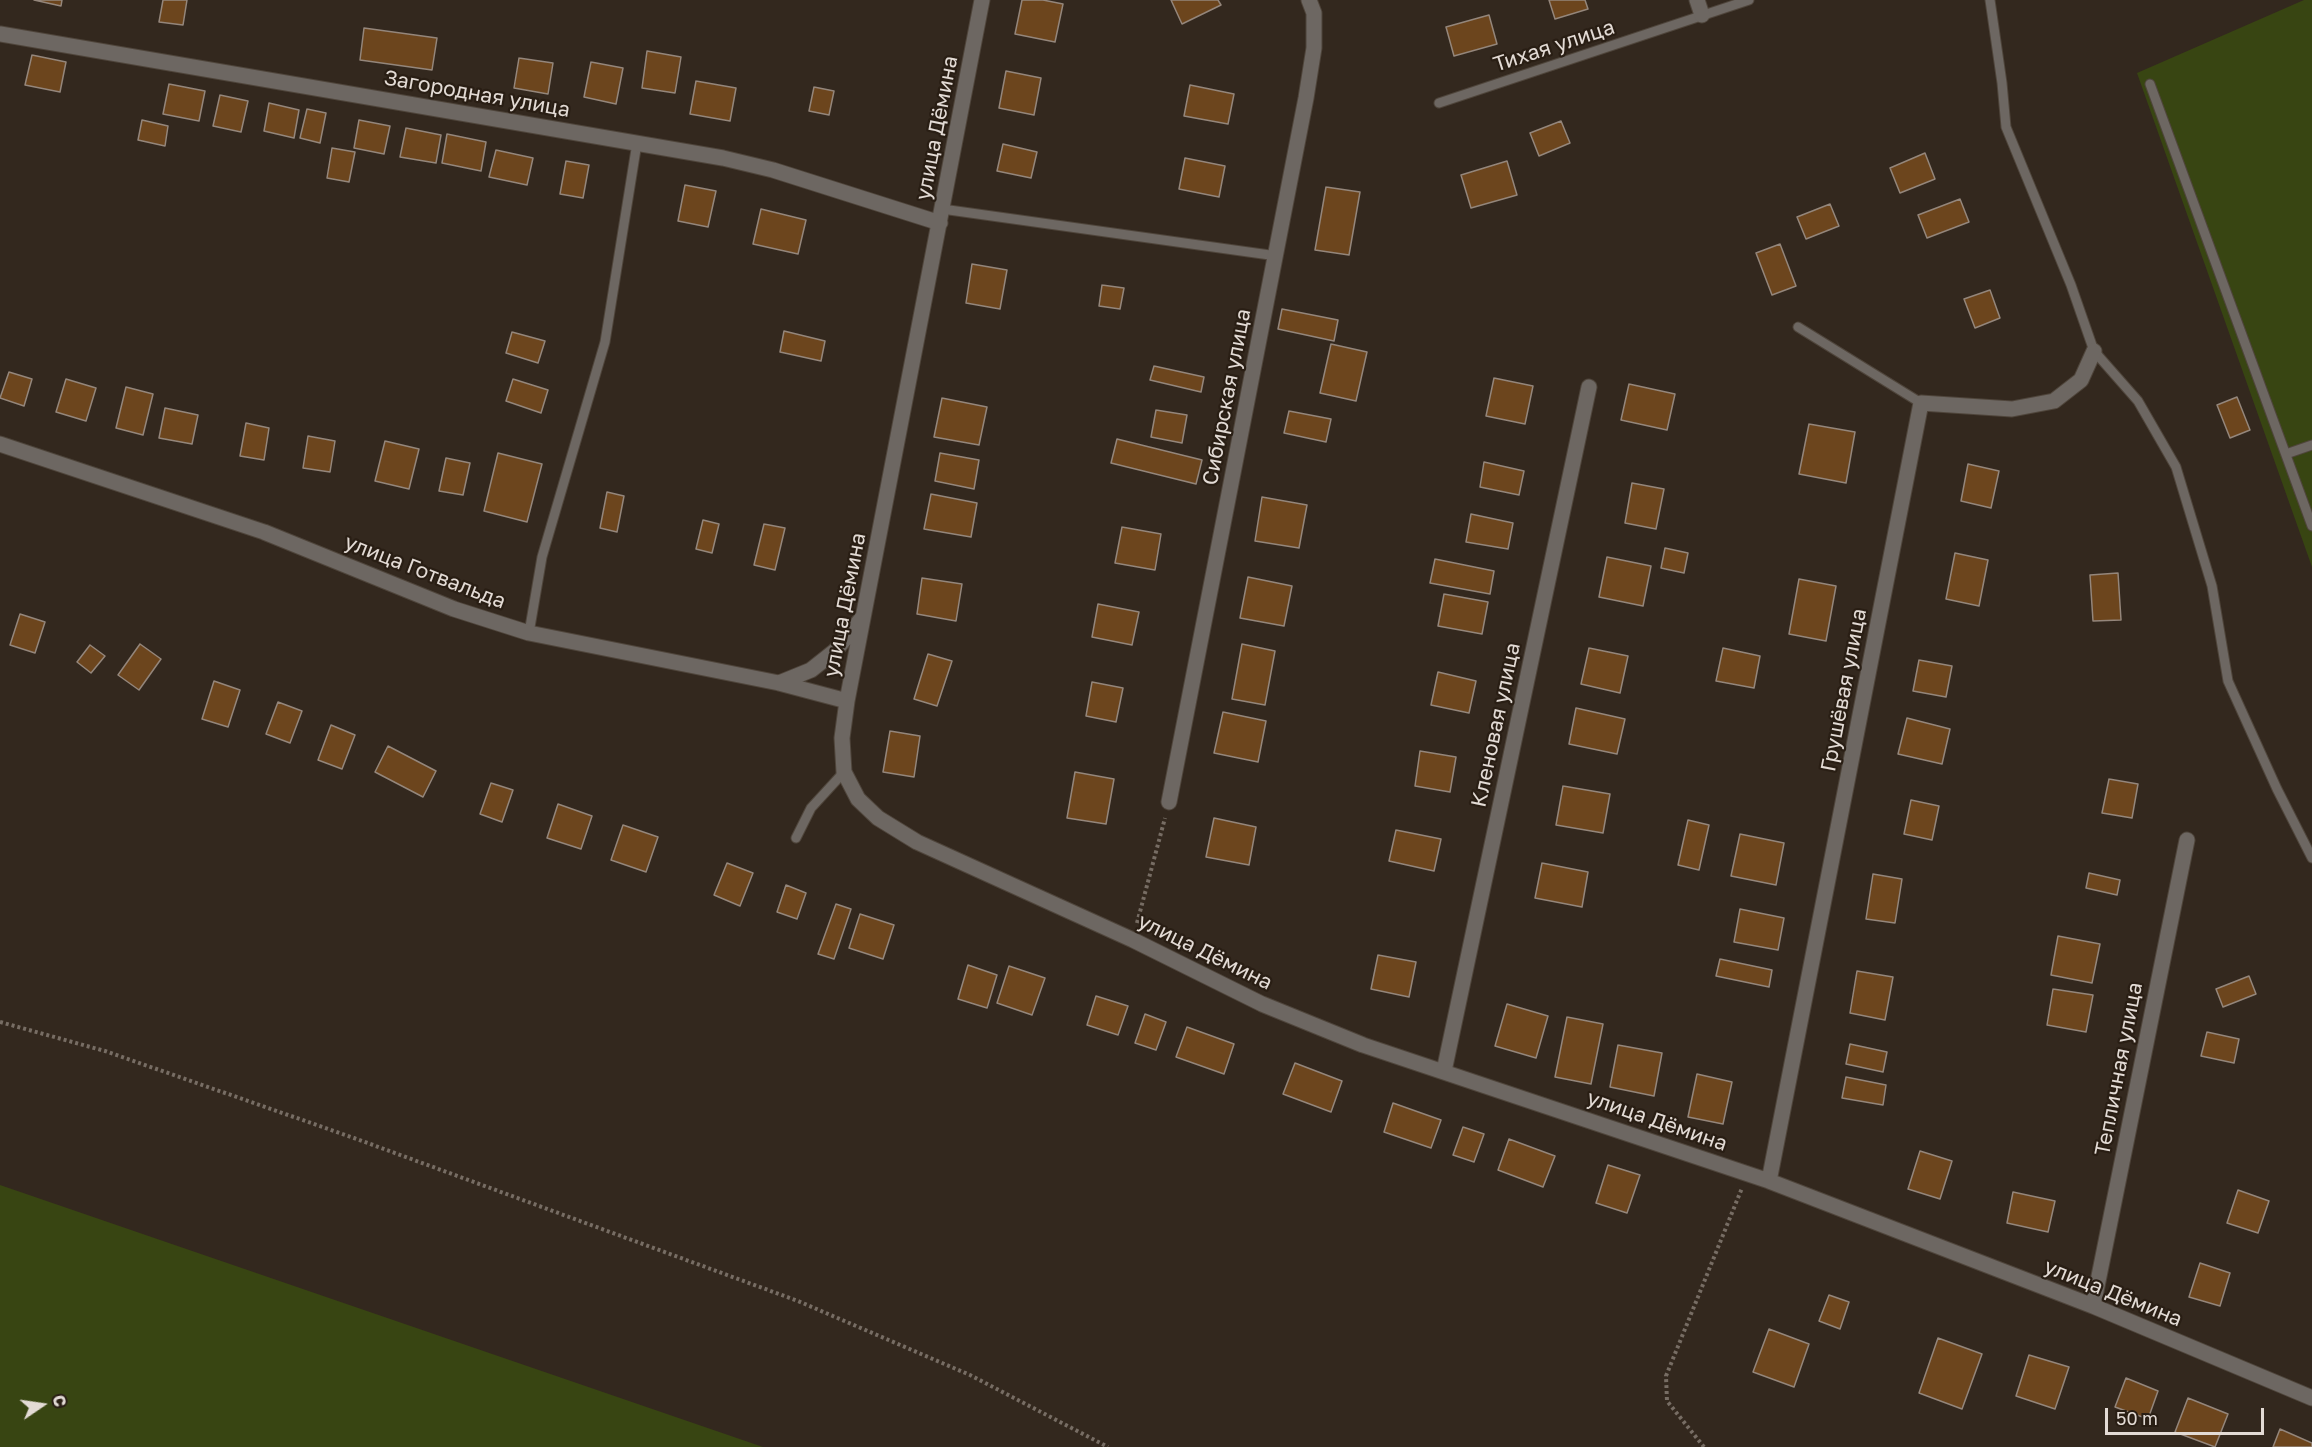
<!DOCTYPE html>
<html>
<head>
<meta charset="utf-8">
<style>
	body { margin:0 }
	#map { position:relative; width:2312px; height:1447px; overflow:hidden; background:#33281e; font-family:"Golos Text",sans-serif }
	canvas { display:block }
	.north { position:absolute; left:12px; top:1375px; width:60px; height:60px; -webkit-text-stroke:4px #291e14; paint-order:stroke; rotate:77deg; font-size:16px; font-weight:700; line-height:24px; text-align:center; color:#e3dbd5 }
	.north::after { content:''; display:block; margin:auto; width:21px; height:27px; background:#e3dbd5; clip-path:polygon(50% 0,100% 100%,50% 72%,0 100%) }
	.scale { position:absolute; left:2105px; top:1408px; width:159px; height:27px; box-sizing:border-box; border:3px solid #e3dbd5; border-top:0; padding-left:8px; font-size:18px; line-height:21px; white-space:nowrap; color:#e3dbd5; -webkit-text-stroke:4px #291e14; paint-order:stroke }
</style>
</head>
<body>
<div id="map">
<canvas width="2312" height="1447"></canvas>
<div class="north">С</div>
<div class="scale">50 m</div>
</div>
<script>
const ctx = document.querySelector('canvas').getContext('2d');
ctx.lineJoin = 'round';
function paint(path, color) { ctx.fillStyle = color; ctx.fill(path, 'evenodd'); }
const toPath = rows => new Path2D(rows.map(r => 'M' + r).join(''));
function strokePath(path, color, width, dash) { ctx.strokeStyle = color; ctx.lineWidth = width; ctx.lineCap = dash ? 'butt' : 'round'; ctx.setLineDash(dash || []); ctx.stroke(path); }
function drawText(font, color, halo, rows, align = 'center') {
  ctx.font = font + ' "Golos Text",sans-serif'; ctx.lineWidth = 4.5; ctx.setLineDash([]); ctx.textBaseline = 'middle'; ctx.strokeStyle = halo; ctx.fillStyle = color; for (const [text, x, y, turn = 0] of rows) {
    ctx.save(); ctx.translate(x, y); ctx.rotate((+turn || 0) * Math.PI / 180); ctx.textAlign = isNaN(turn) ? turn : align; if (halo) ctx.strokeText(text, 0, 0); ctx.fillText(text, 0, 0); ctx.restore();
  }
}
paint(toPath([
	[2304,0,2312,0,2312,567,2137,73],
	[0,1185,763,1447,0,1447]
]), '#384512');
const building = toPath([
	[34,0,62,0,61,6,34,0],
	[163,0,187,0,183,25,159,22,163,0],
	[1022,0,1043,0,1063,4,1055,42,1015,34,1022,0],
	[1171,0,1218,0,1221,5,1182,24,1171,0],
	[1549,0,1585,0,1588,9,1555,19,1549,0],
	[1489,15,1497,44,1454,56,1446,27,1489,15],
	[364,28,437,38,432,70,360,60,364,28],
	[647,51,681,57,675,93,642,88,647,51],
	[32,55,66,62,60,92,25,85,32,55],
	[519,58,553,63,548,94,514,88,519,58],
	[591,62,623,68,616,104,584,97,591,62],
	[1006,71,1041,78,1034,115,999,108,1006,71],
	[696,81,736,88,730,121,690,114,696,81],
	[169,84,205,91,199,121,163,114,169,84],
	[1190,85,1234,94,1228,124,1184,116,1190,85],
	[814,87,834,91,829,115,809,111,814,87],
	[220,95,248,101,241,132,213,126,220,95],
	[269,103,299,110,294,138,264,131,269,103],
	[307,109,326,113,320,143,300,138,307,109],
	[142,120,168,126,165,146,138,140,142,120],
	[359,120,390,126,384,154,354,148,359,120],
	[1561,121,1570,143,1539,156,1530,133,1561,121],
	[406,128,441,135,436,163,400,157,406,128],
	[447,134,486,142,481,171,442,163,447,134],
	[1003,144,1037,152,1031,178,997,171,1003,144],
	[332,148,355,152,349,182,327,178,332,148],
	[496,150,533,158,527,185,489,177,496,150],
	[1925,153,1935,179,1900,193,1890,168,1925,153],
	[1185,158,1225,166,1219,197,1179,189,1185,158],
	[566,161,589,165,583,198,560,194,566,161],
	[1507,161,1517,195,1471,208,1461,175,1507,161],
	[685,185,716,191,708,227,678,221,685,185],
	[1326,187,1360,192,1349,255,1315,250,1326,187],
	[1960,199,1969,222,1927,238,1918,215,1960,199],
	[1830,204,1839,226,1806,239,1797,217,1830,204],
	[761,209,806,220,798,254,753,244,761,209],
	[1780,244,1796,286,1772,295,1756,253,1780,244],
	[972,264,1007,270,1000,309,966,303,972,264],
	[1102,285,1124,288,1120,309,1099,306,1102,285],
	[1990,290,2000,318,1975,328,1964,299,1990,290],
	[1282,309,1338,320,1334,341,1278,329,1282,309],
	[784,331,825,341,821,361,780,352,784,331],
	[512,332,545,341,538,363,506,353,512,332],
	[1331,344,1367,352,1356,401,1320,393,1331,344],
	[1154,366,1204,377,1201,392,1150,380,1154,366],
	[9,372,32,379,24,406,0,398,9,372],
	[1494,378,1533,386,1525,424,1486,416,1494,378],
	[66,379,96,388,86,421,56,412,66,379],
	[513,379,548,390,541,413,506,401,513,379],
	[1629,384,1675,394,1667,430,1621,420,1629,384],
	[126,387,153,394,143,435,116,428,126,387],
	[2237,397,2250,430,2230,438,2217,405,2237,397],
	[942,398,987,407,979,445,934,437,942,398],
	[165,408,198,415,192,444,159,438,165,408],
	[1156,410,1187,415,1182,443,1151,437,1156,410],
	[1289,411,1331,419,1326,442,1284,433,1289,411],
	[246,423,269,428,264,460,240,456,246,423],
	[1809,424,1855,432,1846,483,1799,474,1809,424],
	[308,436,335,441,330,472,303,468,308,436],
	[1117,439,1202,460,1196,484,1111,463,1117,439],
	[385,441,419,449,409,489,375,481,385,441],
	[498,453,542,464,527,522,484,511,498,453],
	[940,453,979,460,974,489,935,481,940,453],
	[446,458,470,463,463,495,439,491,446,458],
	[1484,462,1524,471,1519,495,1480,487,1484,462],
	[1968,464,1999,471,1991,508,1961,501,1968,464],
	[1632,483,1664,489,1656,529,1625,523,1632,483],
	[607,492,624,496,617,532,600,528,607,492],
	[931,494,977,503,971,537,924,529,931,494],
	[1262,497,1307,505,1299,548,1255,541,1262,497],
	[1471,514,1513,523,1508,549,1466,542,1471,514],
	[703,520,719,524,712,553,696,549,703,520],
	[764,524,785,528,775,570,754,565,764,524],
	[1122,527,1161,534,1155,570,1115,563,1122,527],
	[1665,548,1688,553,1684,573,1661,568,1665,548],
	[1955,553,1988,560,1979,606,1946,599,1955,553],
	[1607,557,1651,566,1643,606,1599,597,1607,557],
	[1435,559,1494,571,1490,594,1430,583,1435,559],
	[2118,573,2121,620,2093,621,2090,575,2118,573],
	[1248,577,1292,586,1284,626,1240,618,1248,577],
	[922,578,962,584,956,621,917,614,922,578],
	[1799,579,1836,586,1826,641,1789,634,1799,579],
	[1444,594,1488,602,1482,634,1438,626,1444,594],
	[1098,604,1139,612,1132,645,1092,637,1098,604],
	[20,614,45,622,35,653,10,645,20,614],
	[140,644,161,659,139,690,118,675,140,644],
	[1242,644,1275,651,1265,705,1232,699,1242,644],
	[90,645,105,656,91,673,77,662,90,645],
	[1589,648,1628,656,1620,693,1581,684,1589,648],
	[1723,648,1760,656,1754,688,1716,681,1723,648],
	[928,654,952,661,937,706,914,699,928,654],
	[1919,660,1952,666,1946,697,1913,691,1919,660],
	[1438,672,1476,681,1469,713,1431,705,1438,672],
	[214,681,240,690,228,727,202,719,214,681],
	[1092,682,1123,688,1116,722,1086,716,1092,682],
	[278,702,302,711,290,743,266,734,278,702],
	[1576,708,1625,719,1617,754,1569,744,1576,708],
	[1223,712,1266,721,1258,762,1214,753,1223,712],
	[1907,718,1950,729,1942,764,1898,754,1907,718],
	[331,725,355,735,342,769,318,760,331,725],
	[890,731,920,736,914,777,883,772,890,731],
	[388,746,436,771,423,797,375,772,388,746],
	[1420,751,1456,757,1450,792,1415,786,1420,751],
	[1075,772,1114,779,1106,824,1067,818,1075,772],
	[2109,779,2138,784,2132,818,2102,813,2109,779],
	[491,783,513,790,502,822,480,814,491,783],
	[1563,786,1610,794,1603,833,1556,825,1563,786],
	[1911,800,1939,806,1932,840,1904,834,1911,800],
	[558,804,592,816,581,849,547,838,558,804],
	[1214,818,1256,827,1249,865,1206,857,1214,818],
	[1688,820,1709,825,1699,870,1678,865,1688,820],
	[623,825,658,837,646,872,611,860,623,825],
	[1396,830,1441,839,1434,871,1389,861,1396,830],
	[1740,834,1784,843,1776,885,1731,876,1740,834],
	[727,863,753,873,740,906,714,895,727,863],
	[1542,863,1588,872,1582,907,1535,898,1542,863],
	[2089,873,2120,880,2117,895,2086,888,2089,873],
	[1873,874,1902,879,1895,923,1866,919,1873,874],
	[786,885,806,893,797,919,777,912,786,885],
	[836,904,851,909,834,959,818,954,836,904],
	[1740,909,1784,918,1778,950,1734,942,1740,909],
	[860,914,894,925,883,959,849,948,860,914],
	[2058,936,2100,944,2092,983,2051,975,2058,936],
	[1378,955,1416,962,1409,997,1371,989,1378,955],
	[1720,959,1772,970,1769,987,1716,976,1720,959],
	[968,965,997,975,987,1008,958,999,968,965],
	[1009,966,1045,978,1032,1015,997,1003,1009,966],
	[1857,971,1893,977,1885,1020,1850,1013,1857,971],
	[2249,976,2256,994,2223,1007,2216,989,2249,976],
	[2053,989,2093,995,2086,1032,2047,1025,2053,989],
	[1096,996,1128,1006,1118,1035,1087,1025,1096,996],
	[1507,1004,1548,1016,1536,1058,1495,1046,1507,1004],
	[1145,1014,1166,1022,1156,1050,1135,1043,1145,1014],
	[1567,1017,1603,1024,1591,1084,1555,1077,1567,1017],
	[1187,1027,1234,1044,1224,1074,1176,1057,1187,1027],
	[2207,1032,2239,1039,2234,1063,2201,1056,2207,1032],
	[1850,1044,1887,1052,1883,1072,1846,1064,1850,1044],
	[1618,1045,1662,1053,1654,1096,1610,1087,1618,1045],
	[1295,1063,1342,1081,1331,1112,1283,1094,1295,1063],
	[1697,1074,1732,1082,1723,1124,1688,1117,1697,1074],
	[1846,1077,1886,1085,1883,1105,1842,1098,1846,1077],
	[1393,1103,1441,1120,1431,1148,1384,1132,1393,1103],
	[1463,1127,1484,1134,1474,1162,1453,1155,1463,1127],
	[1509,1139,1555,1156,1543,1187,1498,1170,1509,1139],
	[1920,1151,1952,1161,1940,1199,1908,1189,1920,1151],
	[1608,1165,1640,1175,1627,1213,1596,1203,1608,1165],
	[2238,1190,2269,1201,2258,1233,2227,1223,2238,1190],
	[2013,1192,2055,1201,2048,1232,2007,1223,2013,1192],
	[2200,1263,2230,1273,2220,1306,2189,1297,2200,1263],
	[1829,1295,1849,1302,1840,1329,1819,1321,1829,1295],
	[1769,1329,1809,1344,1794,1387,1753,1372,1769,1329],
	[1938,1338,1982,1354,1962,1409,1919,1393,1938,1338],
	[2029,1355,2069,1367,2055,1409,2016,1396,2029,1355],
	[2126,1378,2158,1391,2148,1419,2115,1407,2126,1378],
	[2188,1398,2228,1414,2215,1447,2175,1432,2188,1398],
	[2280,1429,2312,1443,2312,1447,2273,1447,2280,1429]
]);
paint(building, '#6c451d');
strokePath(building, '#94867b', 1.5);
const lane = toPath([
	[1990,0,2002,83,2006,127,2071,285,2094,351,2138,401,2176,467,2212,586,2228,681,2277,789,2312,858],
	[2150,84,2312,526],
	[1439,103,1749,0],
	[942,209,1277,256],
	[1798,327,1921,403],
	[2286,454,2312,445],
	[529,633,542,557,605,342,637,143],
	[796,838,811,808,844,772]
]);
const street = toPath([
	[982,0,847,701,842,738,844,772,858,799,878,818,917,842,1133,940,1262,1004,1363,1045,1769,1181,2093,1306,2312,1398],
	[1697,0,1702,15],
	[0,34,723,158,773,170,940,223],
	[0,444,264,532,454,609,529,633,779,683,847,701],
	[779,683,811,670,835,651,862,618],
	[1169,802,1306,98,1314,48,1314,13,1309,0],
	[1444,1071,1589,387],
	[1769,1181,1921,403,2012,409,2054,401,2081,380,2094,351],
	[2093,1306,2187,840]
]);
strokePath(lane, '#4f453b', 11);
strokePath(street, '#4f453b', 17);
strokePath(toPath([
	[1137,923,1165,818],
	[0,1022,105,1051,354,1138,798,1301,970,1375,1108,1447],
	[1704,1447,1667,1401,1666,1376,1742,1188]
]), '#776d64', 4, [3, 3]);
strokePath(lane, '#6d6762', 9);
strokePath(street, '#6d6762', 15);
drawText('21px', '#e3dbd5', '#291e14', [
	["Тихая улица",1554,46,-18],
	["Загородная улица",477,94,10],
	["улица Дёмина",937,128,-79],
	["Сибирская улица",1227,397,-79],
	["улица Готвальда",425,572,21],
	["улица Дёмина",845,605,-79],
	["Грушёвая улица",1844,690,-79],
	["Кленовая улица",1496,725,-78],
	["улица Дёмина",1205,952,26],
	["Тепличная улица",2119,1069,-79],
	["улица Дёмина",1657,1121,19],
	["улица Дёмина",2113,1293,22]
]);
</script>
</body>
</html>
